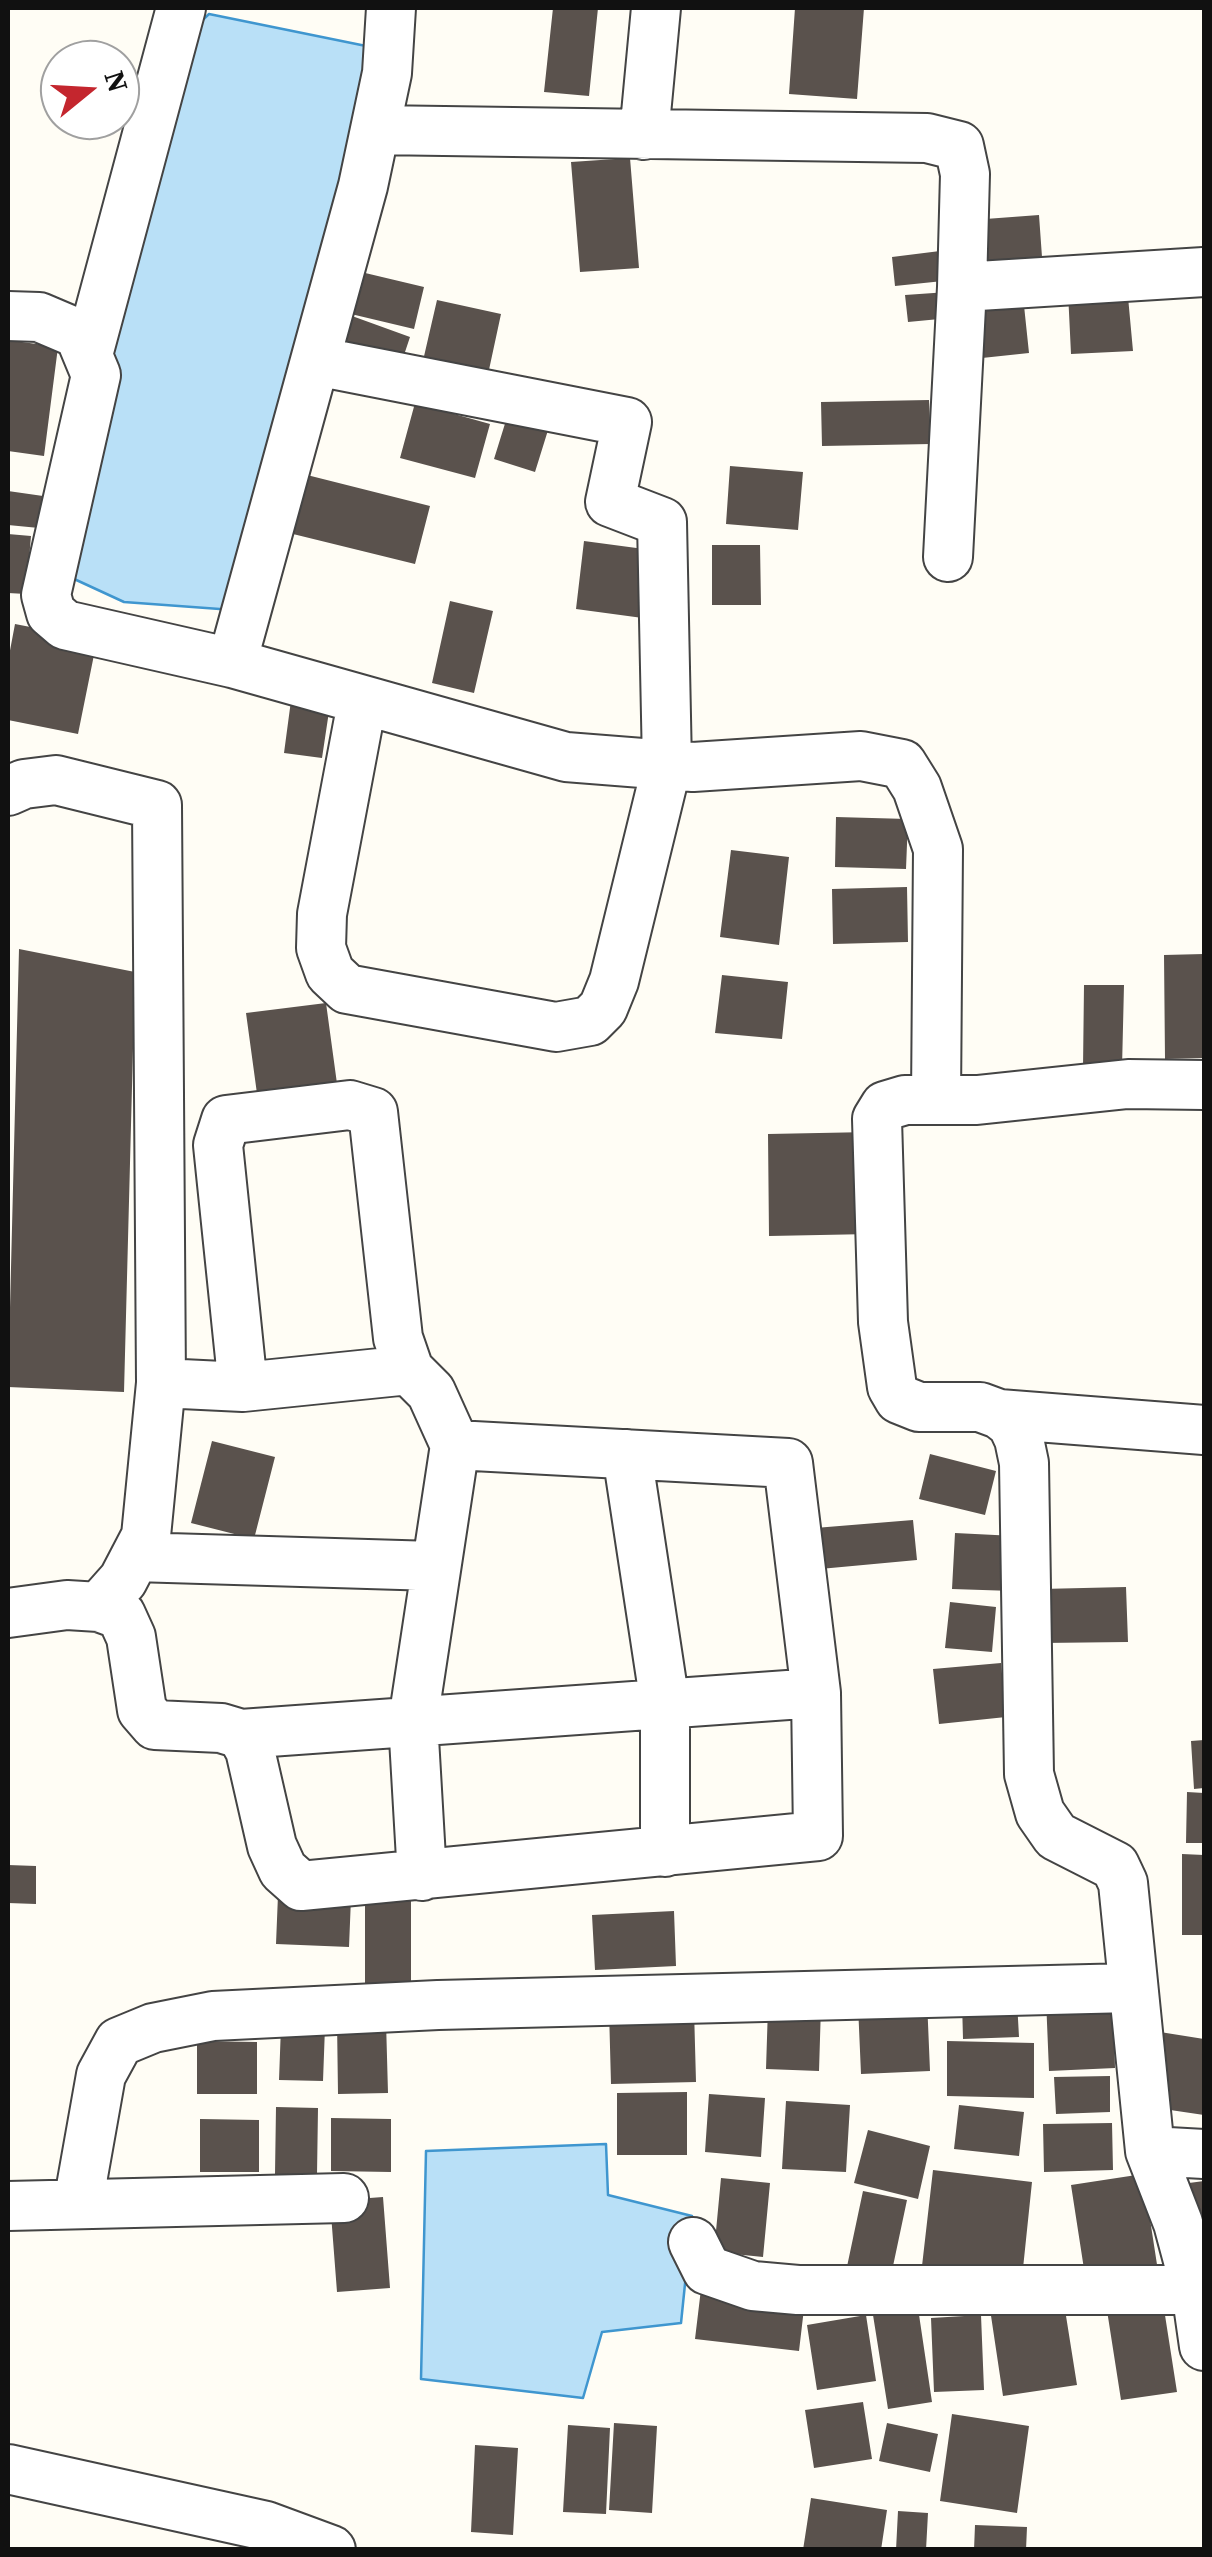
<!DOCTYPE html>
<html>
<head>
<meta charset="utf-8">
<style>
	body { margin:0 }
	#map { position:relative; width:1212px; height:2557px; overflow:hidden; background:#fffdf5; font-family:"Source Serif 4",serif }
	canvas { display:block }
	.frame { position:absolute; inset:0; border:10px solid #111; pointer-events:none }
	.north { position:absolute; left:40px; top:40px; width:100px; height:100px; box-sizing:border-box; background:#fff; border:2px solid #a0a0a0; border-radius:50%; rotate:72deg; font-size:28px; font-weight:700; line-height:40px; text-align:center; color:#111 }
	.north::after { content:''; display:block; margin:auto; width:35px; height:45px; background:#c4262e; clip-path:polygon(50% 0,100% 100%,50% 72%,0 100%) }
</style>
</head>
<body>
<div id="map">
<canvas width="1212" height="2557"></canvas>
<div class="frame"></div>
<div class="north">N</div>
</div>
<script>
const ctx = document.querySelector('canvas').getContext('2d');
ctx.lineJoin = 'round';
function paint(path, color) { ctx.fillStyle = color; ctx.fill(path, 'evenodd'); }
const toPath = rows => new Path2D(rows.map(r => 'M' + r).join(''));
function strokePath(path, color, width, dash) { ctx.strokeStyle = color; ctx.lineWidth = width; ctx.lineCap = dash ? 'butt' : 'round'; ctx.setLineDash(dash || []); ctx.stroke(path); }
const water = toPath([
	[209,14,371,47,247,611,124,602,72,578,93,391,193,29,209,14],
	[606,2144,608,2195,692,2216,681,2323,602,2332,583,2398,421,2379,426,2151,606,2144]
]);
paint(water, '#b9e0f7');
strokePath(water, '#3f96cf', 2.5);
paint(toPath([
	[553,8,598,8,589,96,544,92],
	[795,8,864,8,857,99,789,94],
	[630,158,639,268,580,272,571,162],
	[1039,215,1043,271,971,274,972,220],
	[940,251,943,281,895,286,892,257],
	[361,272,424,287,414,329,351,314],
	[1127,286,1133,351,1071,354,1068,292],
	[948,292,950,318,908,322,905,295],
	[1023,296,1029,353,982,358,976,301],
	[437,300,501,314,484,393,419,378],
	[352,316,410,337,398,373,339,353],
	[8,340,58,347,44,456,8,451],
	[929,400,931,444,822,446,821,402],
	[415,403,490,424,475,478,400,458],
	[508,414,549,427,535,472,494,459],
	[730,466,803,472,798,530,726,524],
	[307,475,430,506,415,564,293,534],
	[8,491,43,496,39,528,8,525],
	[8,534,31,536,26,594,8,593],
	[584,541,659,551,650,619,576,609],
	[712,545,760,545,761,605,712,605],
	[450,601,493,611,474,693,432,683],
	[15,624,97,640,78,734,8,720,8,661],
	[292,693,331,698,322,758,284,753],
	[836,817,908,819,906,869,835,867],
	[731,850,789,857,779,945,720,937],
	[907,887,908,942,833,944,832,889],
	[19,949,135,972,124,1392,8,1387],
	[1204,954,1204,1058,1165,1059,1164,955],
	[722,975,788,982,782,1039,715,1033],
	[1084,985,1124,985,1122,1068,1083,1068],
	[326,1003,338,1091,258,1101,246,1013],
	[870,1132,871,1234,769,1236,768,1134],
	[212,1441,275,1457,254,1539,191,1523],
	[930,1454,996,1471,985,1515,919,1499],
	[913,1520,917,1560,820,1569,815,1528],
	[955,1533,1015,1536,1013,1591,952,1589],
	[1126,1587,1128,1642,1042,1643,1041,1589],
	[950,1602,996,1607,992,1652,945,1648],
	[1001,1663,1006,1717,939,1724,933,1669],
	[1204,1740,1204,1788,1194,1789,1191,1741],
	[1187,1792,1204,1793,1204,1843,1186,1843],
	[1182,1854,1204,1855,1204,1935,1182,1935],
	[8,1865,36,1866,36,1904,8,1903],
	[278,1895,351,1898,349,1947,276,1944],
	[365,1898,411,1898,411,1999,365,1998],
	[674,1911,676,1966,595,1970,592,1915],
	[1113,1997,1115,2068,1049,2071,1046,1999],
	[927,2000,930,2071,861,2074,858,2005],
	[1017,2001,1019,2037,963,2039,962,2002],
	[821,2006,819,2071,766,2069,768,2007],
	[694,2009,696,2082,611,2084,609,2010],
	[337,2021,386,2021,388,2093,338,2094],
	[281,2026,325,2027,323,2081,279,2080],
	[1160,2032,1204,2039,1204,2115,1150,2107],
	[197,2041,257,2042,257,2094,197,2094],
	[947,2041,1034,2043,1034,2098,947,2096],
	[1110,2076,1110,2112,1056,2114,1054,2077],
	[687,2092,687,2155,617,2155,617,2093],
	[709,2094,765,2098,761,2157,705,2152],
	[786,2101,850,2105,846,2172,782,2169],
	[959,2105,1024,2112,1019,2156,954,2149],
	[276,2107,318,2108,317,2175,275,2174],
	[331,2118,391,2119,391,2172,331,2171],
	[200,2119,259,2120,259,2172,200,2172],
	[1112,2123,1113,2170,1044,2172,1043,2124],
	[868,2130,930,2146,918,2199,854,2183],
	[933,2170,1032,2182,1022,2278,922,2266],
	[1143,2174,1158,2271,1086,2282,1071,2185],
	[721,2178,770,2183,763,2257,714,2252],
	[1204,2181,1204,2250,1199,2251,1189,2183],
	[863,2191,907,2200,889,2285,845,2276],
	[383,2197,390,2288,337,2292,330,2201],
	[701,2289,805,2300,799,2351,695,2339],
	[1162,2296,1177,2392,1121,2400,1106,2304],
	[1063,2297,1077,2385,1003,2396,990,2309],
	[918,2308,932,2402,888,2409,873,2315],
	[866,2315,876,2381,817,2390,807,2325],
	[981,2315,984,2390,934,2392,931,2318],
	[863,2402,872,2459,814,2468,805,2410],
	[952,2414,1029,2426,1017,2513,940,2501],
	[614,2423,657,2426,652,2513,609,2510],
	[887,2423,938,2434,930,2472,879,2461],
	[568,2425,610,2428,606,2514,563,2512],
	[475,2445,518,2448,513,2535,471,2532],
	[811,2498,887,2510,881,2550,803,2550],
	[898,2511,928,2513,926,2550,896,2550],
	[975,2525,1027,2527,1026,2550,974,2550]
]), '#5a524d');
const minor = toPath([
	[391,8,387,73,363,186,232,663,566,757,693,767,861,756,902,764,917,788,938,849,936,1100,977,1100,1128,1084,1204,1085],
	[375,130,927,138,959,146,965,174,962,287,948,557],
	[644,135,656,8],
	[962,287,1204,272],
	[8,316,39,317,79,334,96,375,46,595,51,613,65,625,232,663],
	[89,351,181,8],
	[316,361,627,422,610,502,662,522,667,765,614,981,603,1008,590,1021,556,1027,347,989,330,973,321,948,322,914,362,703],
	[8,791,24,784,56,780,157,805,161,1383,146,1536,123,1580,99,1607],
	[936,1100,905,1100,885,1106,877,1119,883,1322,892,1387,899,1399,919,1407,980,1407,999,1414,1012,1424,1019,1439,1024,1463,1029,1774,1040,1813,1056,1836,1115,1866,1123,1883,1150,2151,1178,2223,1196,2290,1204,2346],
	[243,1387,409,1370],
	[999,1414,1204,1430],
	[627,1454,665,1704,665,1852],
	[135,1557,434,1566],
	[8,1613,67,1605,99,1607,121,1615,131,1637,142,1710,155,1725,221,1728,241,1734,250,1750,272,1846,283,1870,301,1886,818,1836,816,1693,788,1463,455,1445,431,1392,409,1370,398,1338,373,1112,350,1105,226,1120,218,1145,243,1387,161,1383],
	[241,1734,816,1693],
	[422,1876,413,1721,455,1445],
	[1150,2151,1204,2154],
	[78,2204,101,2075,119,2042,153,2028,213,2016,438,2005,1131,1988],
	[8,2206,344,2198],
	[693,2242,707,2270,753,2286,798,2290,1196,2290],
	[8,2469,266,2526,331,2550]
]);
strokePath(minor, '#444', 52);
strokePath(minor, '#fff', 48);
</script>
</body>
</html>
